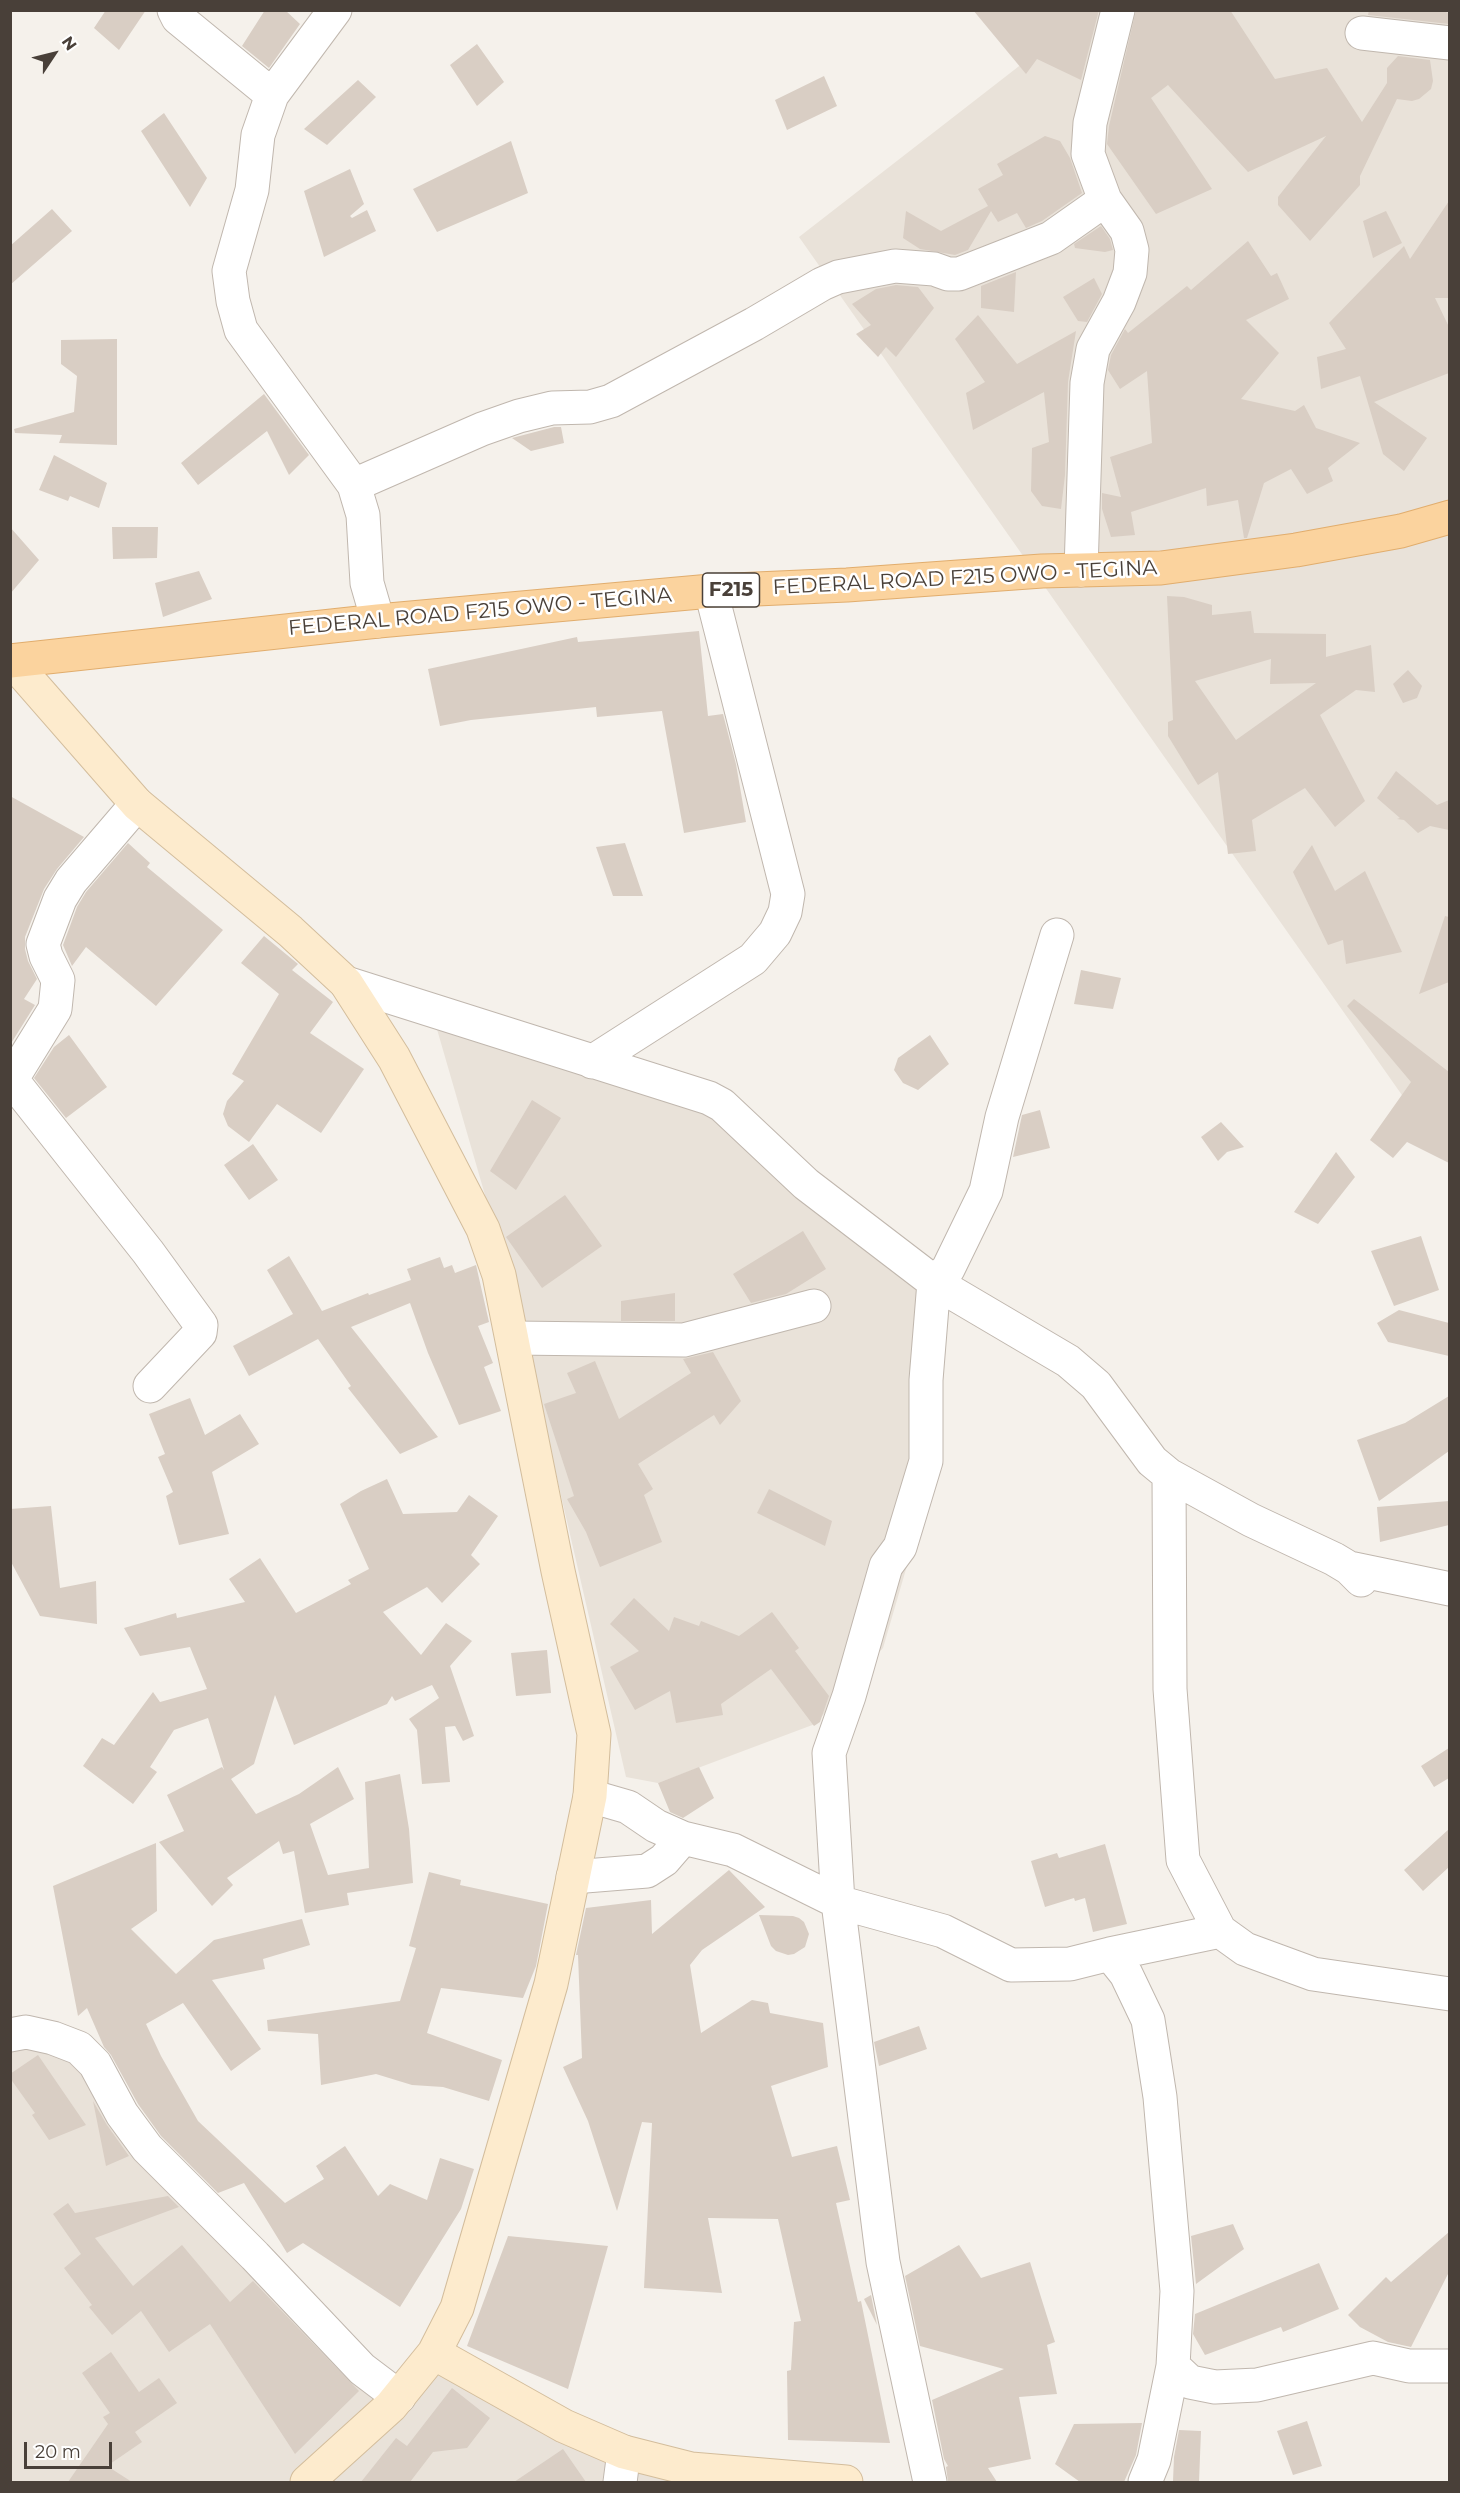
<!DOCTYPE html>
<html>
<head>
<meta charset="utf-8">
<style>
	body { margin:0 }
	#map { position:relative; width:1460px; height:2493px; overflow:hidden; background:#f5f1eb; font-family:Montserrat,sans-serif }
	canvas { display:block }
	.frame { position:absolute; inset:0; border:12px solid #494039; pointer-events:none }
	.north { position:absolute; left:24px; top:24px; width:60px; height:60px; -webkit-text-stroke:4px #fff; paint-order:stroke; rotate:55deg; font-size:16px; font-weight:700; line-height:24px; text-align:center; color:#494039 }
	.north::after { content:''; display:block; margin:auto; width:21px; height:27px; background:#494039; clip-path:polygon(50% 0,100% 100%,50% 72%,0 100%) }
	.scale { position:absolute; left:24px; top:2442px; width:88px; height:27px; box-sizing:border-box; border:3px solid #494039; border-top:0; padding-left:8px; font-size:18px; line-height:21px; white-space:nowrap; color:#494039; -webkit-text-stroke:4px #fff; paint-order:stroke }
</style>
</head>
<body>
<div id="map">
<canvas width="1460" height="2493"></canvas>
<div class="frame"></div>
<div class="north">N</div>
<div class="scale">20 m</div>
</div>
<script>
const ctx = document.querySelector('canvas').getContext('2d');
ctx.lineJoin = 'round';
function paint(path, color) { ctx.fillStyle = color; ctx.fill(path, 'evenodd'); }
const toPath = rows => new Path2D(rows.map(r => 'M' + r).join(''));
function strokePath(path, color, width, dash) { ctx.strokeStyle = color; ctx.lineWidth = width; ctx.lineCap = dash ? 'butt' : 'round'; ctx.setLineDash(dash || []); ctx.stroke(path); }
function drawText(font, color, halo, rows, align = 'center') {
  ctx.font = font + ' Montserrat,sans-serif'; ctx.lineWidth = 5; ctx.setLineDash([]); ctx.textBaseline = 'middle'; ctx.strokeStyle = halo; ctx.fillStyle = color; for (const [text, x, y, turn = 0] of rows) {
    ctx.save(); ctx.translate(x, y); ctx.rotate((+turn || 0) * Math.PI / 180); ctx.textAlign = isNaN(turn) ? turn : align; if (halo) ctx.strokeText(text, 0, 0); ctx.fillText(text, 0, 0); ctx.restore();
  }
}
paint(toPath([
	[1090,11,1449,11,1449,1162,799,237],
	[432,1012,720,1110,928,1280,918,1528,883,1648,815,1724,658,1783,626,1777,518,1309],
	[10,2041,84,2056,387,2402,439,2352,563,2417,694,2465,829,2482,11,2482]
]), '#e9e2d9');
paint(toPath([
	[106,10,146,10,119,50,94,28],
	[265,10,285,10,300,24,269,68,242,46],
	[973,10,1099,10,1081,80,1037,59,1026,74],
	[1136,10,1230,10,1275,79,1327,68,1362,122,1387,83,1387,68,1398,56,1430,60,1433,81,1431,89,1419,99,1412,101,1397,99,1360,176,1360,185,1310,241,1278,205,1278,197,1326,136,1248,172,1168,85,1151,98,1212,189,1156,214,1107,144,1109,126],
	[1369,10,1439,10,1449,13,1449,24,1368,15],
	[477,44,504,82,477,106,450,65],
	[824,76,837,106,787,130,775,100],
	[358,80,376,97,327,145,304,129],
	[164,113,207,178,190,207,141,131],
	[1045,136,1060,141,1070,158,1082,193,1042,221,1026,228,1017,213,998,222,991,211,968,250,955,255,920,249,903,238,906,211,941,231,988,206,978,189,1003,175,997,164],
	[511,141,528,193,437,232,413,189],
	[350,169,364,204,350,216,352,218,367,210,376,231,324,257,304,191],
	[1449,201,1449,298,1435,298,1449,327,1449,373,1374,402,1427,438,1404,471,1383,454,1360,376,1321,389,1317,357,1346,349,1329,323,1404,246,1410,259],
	[52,209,72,231,10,285,10,246],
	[1386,211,1402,243,1373,258,1363,221],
	[1101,226,1110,239,1113,250,1105,252,1075,248,1074,244],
	[1248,241,1271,276,1277,273,1289,299,1246,320,1279,353,1241,399,1295,411,1304,405,1316,428,1360,443,1328,468,1333,481,1307,494,1291,469,1264,483,1247,538,1244,538,1238,500,1207,506,1206,488,1131,512,1135,535,1111,537,1102,509,1102,493,1121,497,1110,457,1152,443,1147,371,1120,389,1108,370,1111,355,1125,329,1128,333,1187,286,1191,290],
	[1016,272,1014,312,981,308,981,286],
	[1094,278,1102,294,1087,322,1078,321,1063,297],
	[896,285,918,287,934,308,896,357,886,347,878,357,856,334,871,325,852,304,876,289],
	[978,315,1017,364,1076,331,1068,382,1065,475,1061,509,1042,506,1031,491,1032,448,1049,442,1044,392,973,430,966,393,985,382,955,339],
	[117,339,117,445,59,443,62,435,15,433,14,429,74,412,77,376,61,364,61,340],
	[264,394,309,455,289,475,267,431,198,485,181,463],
	[554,427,561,427,564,443,531,451,512,438],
	[54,455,107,483,99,508,70,496,68,501,39,490],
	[10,527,39,560,10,594],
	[112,527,158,527,157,558,113,559],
	[199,571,212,599,163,617,155,583],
	[1167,596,1184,597,1212,605,1212,615,1251,611,1254,633,1326,634,1326,657,1371,645,1375,692,1356,690,1320,715,1365,801,1335,827,1305,788,1252,820,1256,851,1228,854,1218,772,1198,785,1168,736,1168,722,1173,720],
	[1271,659,1270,684,1316,683,1236,740,1195,681],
	[699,631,708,716,723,714,736,764,746,822,684,833,662,711,597,717,596,707,471,720,440,726,428,669,577,637,578,642],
	[1408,670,1422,686,1417,698,1403,703,1393,684],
	[1396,771,1437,805,1449,800,1449,830,1430,826,1418,833,1404,820,1397,819,1400,818,1377,798],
	[10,796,84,837,57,869,44,889,25,937,25,949,28,961,37,979,24,999,35,1005,10,1045],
	[128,843,150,863,147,867,223,930,156,1006,86,947,72,966,63,945,77,907,86,892],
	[625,843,643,896,613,896,596,847],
	[1312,845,1335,891,1365,871,1402,952,1346,964,1343,940,1328,945,1293,872],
	[1445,916,1449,917,1449,982,1419,994],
	[264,936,298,964,292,970,333,1002,310,1033,364,1069,321,1133,277,1104,249,1142,228,1126,223,1114,227,1101,244,1081,232,1074,279,994,241,963],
	[1081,970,1121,978,1113,1009,1074,1004],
	[1354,999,1449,1072,1449,1163,1407,1142,1393,1158,1370,1140,1411,1082,1347,1006],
	[69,1035,107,1087,66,1118,34,1078,54,1047],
	[930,1035,949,1064,918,1090,903,1083,894,1070,898,1058],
	[532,1100,561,1118,516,1190,490,1171],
	[1040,1110,1050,1148,1013,1157,1022,1115],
	[1221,1122,1244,1147,1227,1152,1218,1161,1201,1137],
	[253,1144,278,1180,249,1200,224,1165],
	[1336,1152,1355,1177,1318,1224,1294,1212],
	[565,1195,602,1246,542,1288,506,1237],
	[803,1231,826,1269,786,1294,751,1303,733,1274],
	[1421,1236,1439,1290,1394,1306,1371,1251],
	[289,1256,322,1311,368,1293,369,1295,411,1280,407,1269,440,1257,444,1268,452,1265,455,1273,476,1265,489,1322,478,1326,493,1363,484,1367,501,1411,459,1425,428,1353,410,1303,351,1327,438,1437,400,1454,348,1388,351,1386,318,1339,249,1376,233,1346,293,1314,267,1270],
	[675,1293,675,1321,621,1321,621,1301],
	[1399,1310,1449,1323,1449,1356,1388,1342,1377,1323],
	[713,1352,741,1401,720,1425,714,1415,638,1464,653,1489,644,1495,662,1542,600,1567,586,1532,567,1499,574,1496,544,1404,576,1393,567,1373,595,1361,619,1419,691,1373,683,1359],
	[1449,1396,1449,1451,1379,1501,1357,1440,1405,1423],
	[190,1398,205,1435,240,1414,259,1444,212,1472,229,1534,179,1545,166,1496,173,1492,158,1457,165,1454,149,1414],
	[387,1479,403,1514,457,1512,469,1495,498,1516,471,1555,480,1564,442,1603,427,1587,383,1612,421,1655,446,1623,472,1641,450,1666,474,1736,463,1741,455,1726,445,1727,450,1782,422,1784,417,1730,409,1719,439,1698,432,1685,395,1701,392,1696,387,1704,294,1745,275,1695,254,1764,231,1779,256,1814,299,1794,338,1767,354,1799,310,1824,328,1875,369,1868,365,1782,400,1774,409,1829,413,1883,347,1893,349,1905,305,1913,294,1851,283,1854,279,1841,227,1878,233,1885,212,1906,159,1842,184,1831,167,1795,222,1767,224,1770,208,1718,174,1730,150,1767,157,1772,133,1804,83,1766,102,1738,114,1745,153,1692,160,1702,207,1689,190,1647,140,1656,124,1628,176,1613,177,1618,245,1602,229,1579,260,1558,296,1613,351,1584,348,1580,369,1569,340,1504,361,1491],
	[769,1489,832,1521,825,1546,757,1513],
	[1449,1501,1449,1525,1380,1542,1377,1507],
	[51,1506,60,1588,96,1581,97,1624,40,1616,10,1560,10,1509],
	[634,1598,669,1631,674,1617,699,1626,701,1621,739,1636,772,1612,799,1648,795,1651,829,1696,820,1722,814,1726,771,1669,721,1704,723,1715,676,1723,670,1691,635,1710,610,1667,639,1651,610,1624],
	[547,1650,551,1693,516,1696,511,1653],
	[1449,1748,1449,1778,1434,1787,1421,1766],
	[699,1767,714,1798,683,1818,670,1812,658,1783],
	[1449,1829,1449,1867,1423,1891,1404,1870],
	[156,1843,157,1911,131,1929,176,1974,214,1940,302,1919,310,1945,263,1959,265,1969,212,1980,261,2049,231,2071,183,2003,146,2024,161,2056,198,2121,285,2203,324,2179,316,2166,345,2146,378,2196,390,2184,427,2200,440,2158,474,2169,461,2209,400,2307,303,2243,287,2253,244,2183,218,2193,161,2136,138,2104,111,2055,104,2047,87,2008,78,2016,53,1886],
	[1105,1844,1127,1924,1093,1932,1085,1898,1075,1901,1074,1898,1045,1907,1031,1861,1057,1853,1059,1858],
	[729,1870,765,1907,702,1950,690,1965,701,2033,752,2000,768,2003,770,2013,823,2023,828,2067,771,2086,792,2157,837,2146,850,2200,836,2203,858,2302,861,2301,890,2443,788,2440,787,2371,791,2370,794,2322,801,2321,778,2219,708,2218,722,2293,644,2288,652,2123,642,2122,617,2211,588,2121,563,2067,582,2058,578,1955,576,1955,586,1908,651,1900,652,1934],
	[429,1872,461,1880,460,1885,548,1904,536,1966,523,1998,441,1988,427,2033,502,2060,489,2101,443,2087,412,2085,376,2074,321,2085,318,2034,268,2031,267,2020,400,2001,416,1948,409,1946],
	[759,1915,793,1916,799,1918,804,1922,809,1934,805,1947,794,1954,788,1955,776,1951,771,1946],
	[919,2026,927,2049,879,2066,874,2042],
	[38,2055,86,2125,49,2140,32,2115,35,2113,10,2078,10,2074],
	[93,2101,107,2125,129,2156,106,2166],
	[168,2196,179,2207,95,2238,133,2286,182,2245,230,2302,253,2281,359,2391,295,2454,210,2324,169,2352,141,2311,112,2335,89,2307,92,2305,64,2268,81,2254,53,2214,68,2203,75,2213],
	[1233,2224,1244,2249,1196,2284,1191,2236],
	[1449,2232,1449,2272,1411,2347,1388,2342,1360,2327,1348,2315,1386,2277,1391,2282],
	[508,2236,608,2246,568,2389,467,2346],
	[959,2245,981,2278,1030,2262,1055,2342,1047,2345,1057,2394,1019,2397,1031,2459,988,2468,997,2482,948,2482,946,2467,948,2466,944,2459,932,2400,1004,2369,920,2346,905,2276],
	[1319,2263,1339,2309,1283,2332,1281,2327,1205,2355,1193,2334,1195,2314],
	[871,2295,877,2325,864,2299],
	[111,2352,139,2392,159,2378,177,2403,135,2432,142,2442,107,2466,132,2482,68,2482,108,2424,103,2417,110,2413,82,2373],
	[452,2388,490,2418,467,2448,433,2452,410,2482,361,2482,396,2438,407,2446],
	[1307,2421,1322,2466,1293,2475,1277,2431],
	[1142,2423,1136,2455,1124,2482,1080,2482,1055,2464,1074,2424],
	[1179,2430,1201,2431,1199,2482,1173,2481,1174,2457],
	[563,2449,586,2482,514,2482]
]), '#d9cec4');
const street = toPath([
	[174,10,178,18,272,95],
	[335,10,272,95,258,135,252,190,229,271,233,301,241,330,354,485,363,515,367,583,378,621],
	[1362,33,1450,43],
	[354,485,482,429,519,416,552,408,590,407,611,401,754,324,822,284,838,277,895,266,934,269,948,274,959,274,1051,238,1105,200],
	[1081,570,1087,383,1093,349,1119,302,1130,273,1132,250,1127,231,1105,200,1088,154,1090,123,1118,10],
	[346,983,709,1098,722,1105,806,1184,934,1282,1068,1361,1096,1385,1152,1461,1169,1475,1251,1520,1334,1559,1349,1568,1361,1580],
	[592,1062,753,959,775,933,785,912,788,894,711,591],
	[12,1080,148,1252,201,1325,200,1333,150,1386],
	[10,1082,55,1009,58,980,46,956,43,944,60,899,71,881,137,804],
	[513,1338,684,1340,814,1306],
	[1169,1475,1170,1689,1183,1860,1220,1931,1245,1949,1313,1974,1450,1994],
	[1349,1568,1450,1589],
	[590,1796,628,1807,656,1826,683,1838,733,1850,838,1902,943,1931,1011,1965,1070,1964,1110,1954,1126,1974,1148,2020,1160,2097,1177,2291,1173,2366,1154,2460,1145,2482],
	[573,1877,647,1871,664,1860,683,1838],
	[1110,1954,1220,1931],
	[10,2035,26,2032,53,2038,79,2048,95,2064,122,2114,147,2148,255,2256,362,2369,399,2397],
	[1173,2366,1190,2382,1215,2387,1257,2385,1373,2358,1409,2366,1450,2366],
	[620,2482,624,2452],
	[930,2482,883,2262,838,1902,829,1753,849,1696,886,1566,900,1547,926,1461,926,1380,934,1282,948,1269,986,1191,1002,1117,1057,935]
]);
const secondary = toPath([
	[12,661,137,804,290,931,346,983,394,1058,483,1229,499,1275,558,1571,594,1734,590,1796,551,1984,457,2308,434,2353,391,2406,307,2482],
	[434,2353,564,2426,624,2452,691,2469,846,2482]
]);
const primary = toPath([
	[10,661,378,621,711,591,847,585,1042,571,1161,568,1296,550,1401,531,1450,517]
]);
strokePath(street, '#c0b7ae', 35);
strokePath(secondary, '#d3bd9c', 35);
strokePath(primary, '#e1ad6d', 35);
strokePath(street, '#fff', 33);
strokePath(secondary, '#fdebcd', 33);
strokePath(primary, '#fbd39e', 33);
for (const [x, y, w] of [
	[731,590,57]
]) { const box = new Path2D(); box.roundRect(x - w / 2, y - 17, w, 34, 4.5); ctx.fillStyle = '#fff'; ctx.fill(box); strokePath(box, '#494039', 1.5); }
drawText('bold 20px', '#494039', null, [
	["F215",731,590]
]);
drawText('21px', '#494039', '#fff', [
	["FEDERAL ROAD F215 OWO - TEGINA",965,578,-3],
	["FEDERAL ROAD F215 OWO - TEGINA",480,612,-5]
]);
</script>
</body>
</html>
